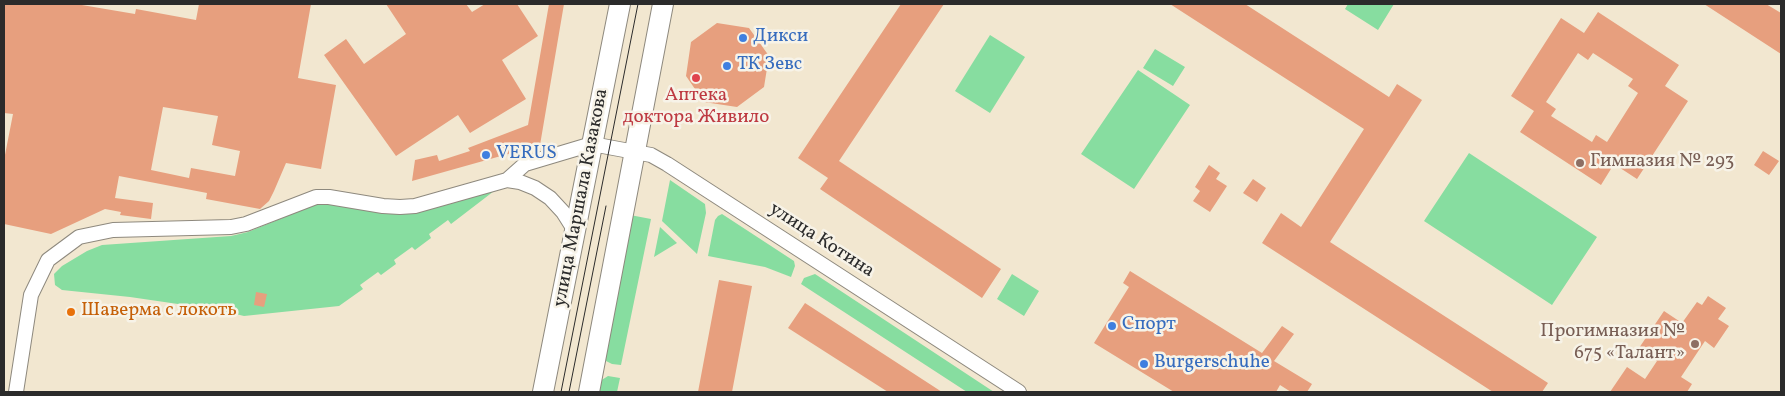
<!DOCTYPE html>
<html>
<head>
<meta charset="utf-8">
<style>
	body { margin:0 }
	#map { position:relative; width:1785px; height:396px; overflow:hidden; background:#f2e7d0; font-family:Vollkorn,serif }
	canvas { display:block }
	.frame { position:absolute; inset:0; border:5px solid #2b2b2b; pointer-events:none }
</style>
</head>
<body>
<div id="map">
<canvas width="1785" height="396"></canvas>
<div class="frame"></div>
</div>
<script>
const ctx = document.querySelector('canvas').getContext('2d');
ctx.lineJoin = 'round';
function paint(path, color) { ctx.fillStyle = color; ctx.fill(path, 'evenodd'); }
const toPath = rows => new Path2D(rows.map(r => 'M' + r).join(''));
function strokePath(path, color, width, dash) { ctx.strokeStyle = color; ctx.lineWidth = width; ctx.lineCap = dash ? 'butt' : 'round'; ctx.setLineDash(dash || []); ctx.stroke(path); }
function drawText(font, color, halo, rows, align = 'center') {
  ctx.font = font + ' Vollkorn,serif'; ctx.lineWidth = 5; ctx.setLineDash([]); ctx.textBaseline = 'middle'; ctx.strokeStyle = halo; ctx.fillStyle = color; for (const [text, x, y, turn = 0] of rows) {
    ctx.save(); ctx.translate(x, y); ctx.rotate((+turn || 0) * Math.PI / 180); ctx.textAlign = isNaN(turn) ? turn : align; if (halo) ctx.strokeText(text, 0, 0); ctx.fillText(text, 0, 0); ctx.restore();
  }
}
paint(toPath([
	[1348,4,1394,4,1378,30,1345,9],
	[990,35,1025,57,990,113,955,91],
	[1155,49,1185,67,1173,86,1143,68],
	[1138,70,1190,105,1134,189,1081,154],
	[1469,153,1597,237,1552,305,1424,221],
	[670,180,705,204,706,213,697,254,662,221],
	[498,188,451,224,448,220,429,234,431,238,415,250,412,247,394,260,396,264,381,275,378,272,360,285,363,289,339,306,244,316,219,310,130,297,62,290,55,285,54,274,62,266,87,251,102,245,231,236,248,232,319,203,400,214,414,213],
	[722,214,794,261,795,266,791,277,765,267,708,256,715,220,718,216],
	[630,215,651,219,621,365,612,364,602,359],
	[660,227,677,243,654,257],
	[815,274,994,392,967,392,801,284,804,278],
	[1012,274,1039,291,1024,316,997,299],
	[608,376,620,378,617,392,596,392,597,383]
]), '#87dda0');
paint(toPath([
	[4,4,76,4,135,14,136,9,196,20,199,4,311,4,298,78,336,85,321,169,286,163,274,191,269,201,260,209,206,199,207,193,119,176,115,198,153,203,151,219,120,215,121,212,105,209,51,234,4,224,4,160,13,114,4,113],
	[163,107,218,116,212,145,240,151,235,176,191,168,189,178,151,170],
	[386,4,466,4,472,12,485,4,517,4,538,36,502,60,526,99,470,133,458,115,396,156,324,55,346,39,364,64,406,34],
	[549,4,564,4,540,145,412,181,415,160,437,155,439,161,470,151,468,148,528,125],
	[901,4,944,4,839,161,1001,269,982,298,820,189,828,178,798,158],
	[1170,4,1245,4,1389,97,1397,84,1422,100,1330,242,1548,383,1542,392,1493,392,1262,243,1281,213,1301,227,1364,129],
	[1704,4,1766,4,1781,13,1781,54],
	[1598,12,1679,65,1665,86,1688,101,1637,179,1614,164,1601,185,1520,132,1534,111,1511,96,1561,18,1584,33],
	[1578,53,1588,60,1593,53,1633,79,1628,86,1638,93,1607,142,1596,135,1592,142,1551,116,1556,109,1546,102],
	[717,23,749,28,769,56,764,87,737,107,704,102,686,76,691,42],
	[1763,151,1779,161,1769,175,1754,165],
	[1209,165,1220,173,1216,179,1227,186,1210,212,1193,201,1200,191,1195,187],
	[1253,179,1266,188,1257,202,1243,193],
	[1130,271,1262,353,1282,326,1294,334,1274,361,1312,384,1307,392,1291,392,1280,385,1276,392,1174,392,1094,343,1129,287,1123,283],
	[719,280,752,286,732,392,698,392],
	[256,292,267,294,264,307,254,305],
	[1708,296,1726,308,1718,319,1729,326,1714,348,1705,341,1681,377,1692,384,1687,392,1610,392,1627,367,1645,379,1657,361,1639,348,1664,311,1682,323,1697,302,1702,305],
	[805,303,942,392,888,392,788,328]
]), '#e79f7e');
const street = toPath([
	[507,180,525,164,592,144,651,155,667,164,1019,392],
	[16,392,31,295,48,260,79,237,113,230,231,227,246,224,316,197,329,197,383,206,400,207,415,206,507,180,520,182,535,188,550,198,563,212,575,231]
]);
const secondary = toPath([
	[543,392,620,4],
	[589,392,663,4]
]);
strokePath(street, '#8e897e', 16);
strokePath(secondary, '#8e897e', 22);
strokePath(street, '#fff', 14);
strokePath(secondary, '#fff', 20);
strokePath(toPath([
	[561,392,638,4],
	[569,392,606,206]
]), '#2b2b2b', 1);
for (const [x, y, r, color] of [
	[743,38,5,"#3f7fe0"],
	[727,66,5,"#3f7fe0"],
	[696,78,5,"#e0444e"],
	[486,155,5,"#3f7fe0"],
	[1580,163,5,"#8d6e63"],
	[71,312,5,"#e8710a"],
	[1112,326,5,"#3f7fe0"],
	[1695,344,5,"#8d6e63"],
	[1144,364,5,"#3f7fe0"]
]) { const dot = new Path2D(); dot.arc(x, y, r, 0, 2 * Math.PI); ctx.fillStyle = color; ctx.fill(dot); strokePath(dot, '#f7f3e8', 2); }
drawText('19px', '#366cbe', '#f7f3e8', [
	["Дикси",753,38],
	["ТК Зевс",737,66],
	["VERUS",496,155],
	["Спорт",1122,326],
	["Burgerschuhe",1154,364]
], 'left');
drawText('19px', '#be3a42', '#f7f3e8', [
	["Аптека",696,97],
	["доктора Живило",696,119]
]);
drawText('19px', '#785e54', '#f7f3e8', [
	["Гимназия № 293",1590,163],
	["Прогимназия №",1685,333,"right"],
	["675 «Талант»",1685,355,"right"]
], 'left');
drawText('19px', '#2b2b2b', '#f7f3e8', [
	["улица Маршала Казакова",582,198,-79],
	["улица Котина",821,241,33]
]);
drawText('19px', '#c56008', '#f7f3e8', [
	["Шаверма с локоть",81,312]
], 'left');
</script>
</body>
</html>
